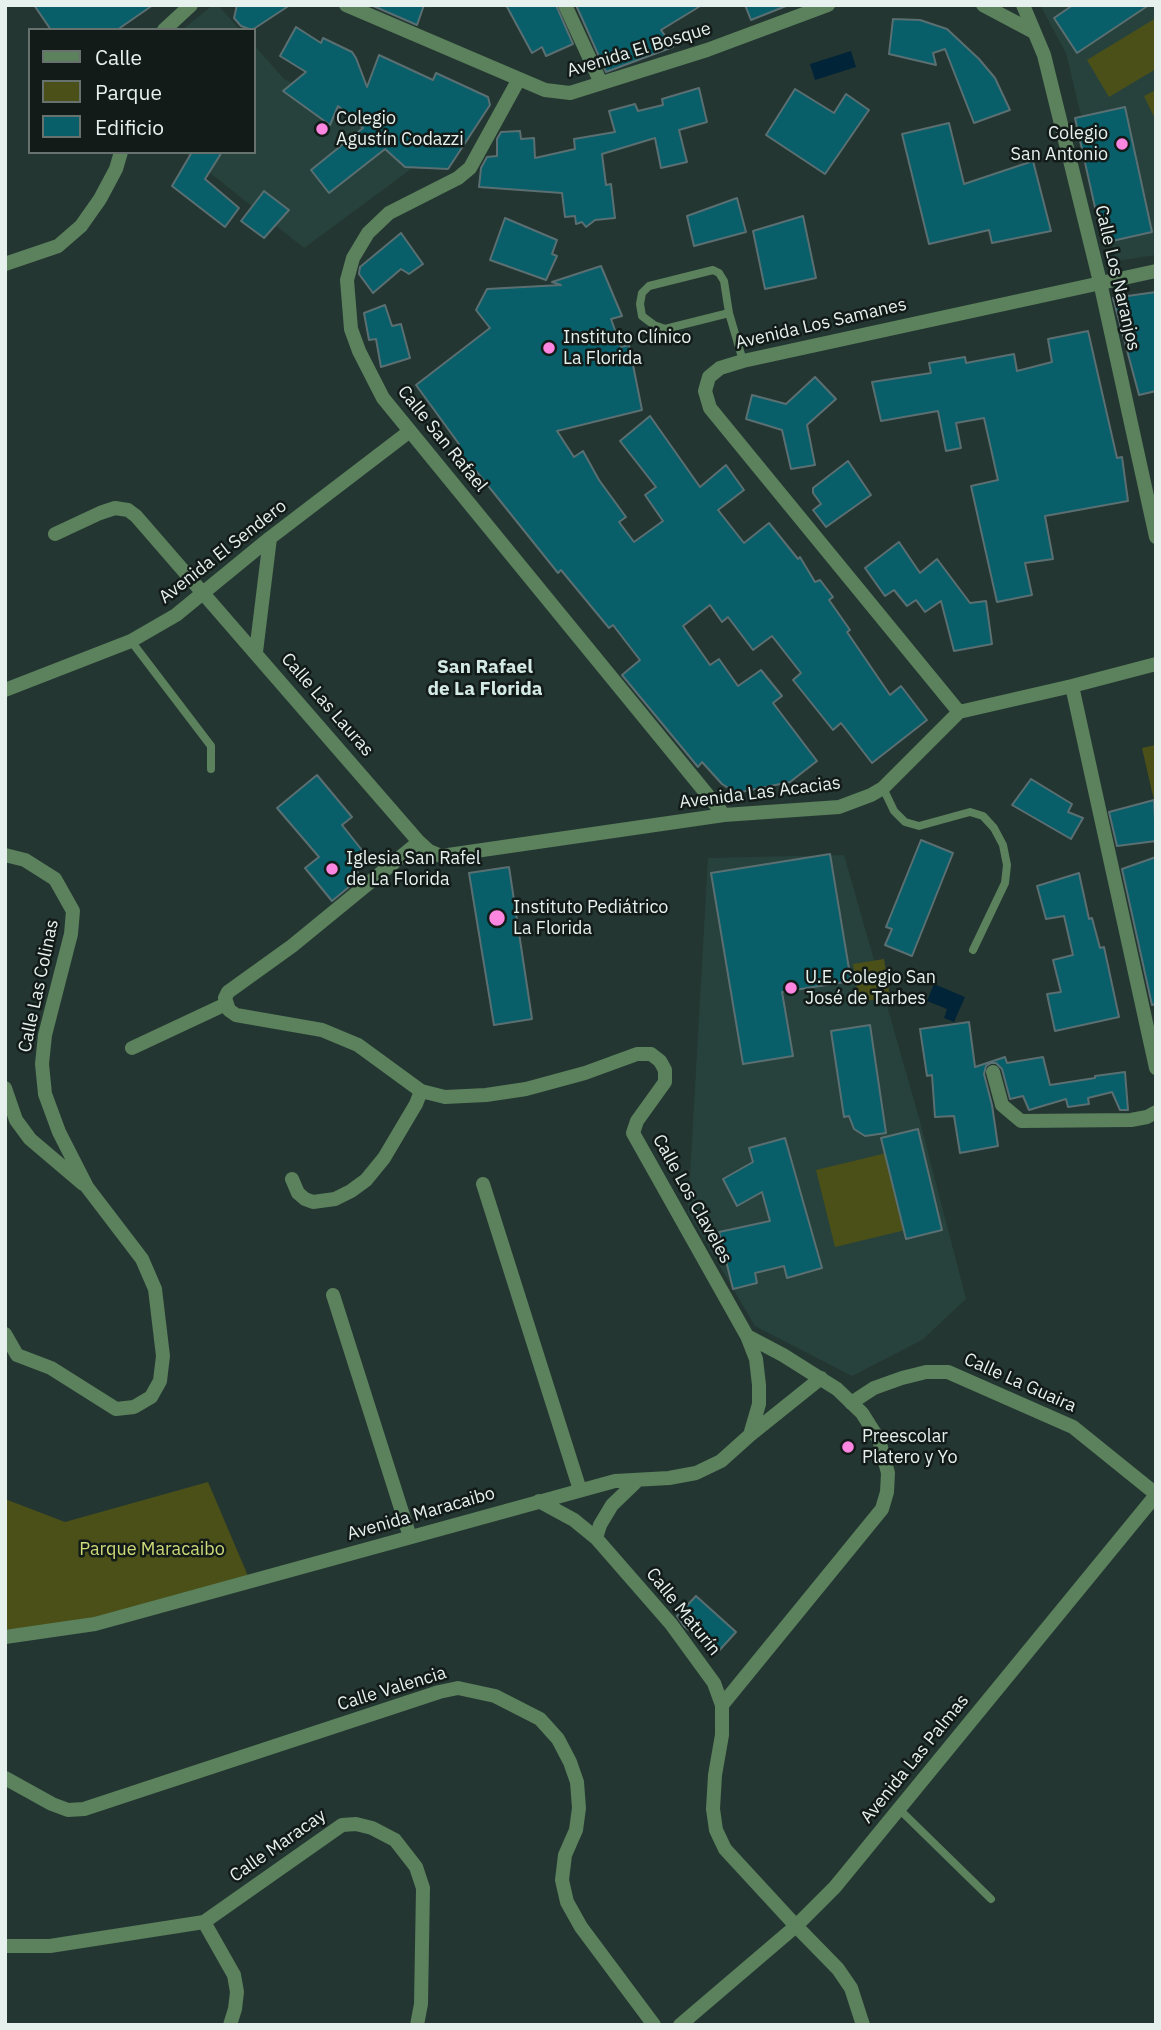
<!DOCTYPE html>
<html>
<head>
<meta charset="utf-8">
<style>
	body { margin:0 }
	#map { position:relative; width:1161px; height:2030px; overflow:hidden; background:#243631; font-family:"IBM Plex Sans",sans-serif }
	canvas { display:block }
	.frame { position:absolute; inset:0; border:7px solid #e6f1ee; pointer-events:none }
	.legend { position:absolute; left:28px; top:28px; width:228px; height:126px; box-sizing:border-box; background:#131b19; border:2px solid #67716e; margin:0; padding:9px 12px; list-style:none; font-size:21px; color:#e6f1ee }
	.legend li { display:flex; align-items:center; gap:14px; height:35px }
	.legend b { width:35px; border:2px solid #67716e }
</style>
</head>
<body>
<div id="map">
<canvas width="1161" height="2030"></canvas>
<div class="frame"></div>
<ul class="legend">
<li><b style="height:9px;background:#5b815d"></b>Calle</li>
<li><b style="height:19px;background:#4b5019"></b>Parque</li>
<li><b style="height:19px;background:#085e69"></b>Edificio</li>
</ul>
</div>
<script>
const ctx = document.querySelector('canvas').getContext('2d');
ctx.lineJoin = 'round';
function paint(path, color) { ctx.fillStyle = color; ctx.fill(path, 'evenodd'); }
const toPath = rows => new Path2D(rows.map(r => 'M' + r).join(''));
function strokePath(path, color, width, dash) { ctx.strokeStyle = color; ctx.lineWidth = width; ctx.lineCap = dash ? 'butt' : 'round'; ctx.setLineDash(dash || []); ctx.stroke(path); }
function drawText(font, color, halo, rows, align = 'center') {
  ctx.font = font + ' "IBM Plex Sans",sans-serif'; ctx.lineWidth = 5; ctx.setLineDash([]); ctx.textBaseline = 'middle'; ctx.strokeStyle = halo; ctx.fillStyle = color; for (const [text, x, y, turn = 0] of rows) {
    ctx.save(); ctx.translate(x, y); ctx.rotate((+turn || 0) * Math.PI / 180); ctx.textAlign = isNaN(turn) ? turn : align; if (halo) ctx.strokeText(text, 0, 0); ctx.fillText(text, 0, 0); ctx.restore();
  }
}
paint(toPath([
	[213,5,218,5,240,30,182,30],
	[1040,5,1156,5,1156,255,1116,261,1066,53],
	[254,45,284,79,437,150,304,248,184,152,254,152],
	[844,855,919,1118,966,1299,922,1340,852,1376,755,1326,688,1212,708,858]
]), '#27423c');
paint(toPath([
	[1156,18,1156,69,1109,97,1087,60],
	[1156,90,1156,121,1144,96],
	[1156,745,1156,809,1142,748],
	[884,959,890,997,859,1002,853,964],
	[895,1151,914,1228,835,1247,816,1170],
	[208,1482,248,1576,92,1619,5,1630,5,1499,65,1522]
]), '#4b5019');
paint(toPath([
	[851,51,856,67,815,80,810,64],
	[934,984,965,997,954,1022,944,1018,947,1009,927,1001]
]), '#022439');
const building = toPath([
	[34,5,153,5,117,30,51,30,34,5],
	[237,5,290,5,252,30,241,26,234,18,237,5],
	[371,5,424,5,417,25,371,5],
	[506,5,556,5,573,44,546,56,542,47,532,53,506,5],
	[576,5,702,5,661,30,673,47,606,72,576,5],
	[745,5,786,5,786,6,751,20,745,5],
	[1073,5,1149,5,1077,53,1054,18,1073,5],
	[893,19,920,20,947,29,979,59,995,78,1010,110,974,123,945,49,933,53,936,65,889,54,893,19],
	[296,27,321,43,323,38,352,52,356,58,367,87,379,55,433,80,436,73,488,97,490,105,448,169,405,167,385,149,329,193,311,170,363,128,338,106,330,125,283,91,306,72,280,56,296,27],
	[699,88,707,122,679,130,687,162,661,168,655,138,602,154,606,185,611,184,615,218,595,220,586,227,582,222,576,224,575,216,565,217,562,193,479,187,481,168,487,157,497,156,497,139,501,132,520,131,521,139,534,138,535,158,575,149,574,139,615,132,609,111,635,104,638,111,663,105,662,99,699,88],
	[795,89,834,113,846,94,869,110,825,174,766,135,795,89],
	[1125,107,1152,232,1103,243,1075,118,1125,107],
	[949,123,964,184,1033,161,1051,231,992,243,989,230,929,244,902,134,949,123],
	[192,152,222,152,205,179,239,208,225,227,172,186,192,152],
	[264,191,289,210,264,238,241,221,264,191],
	[737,198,746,232,694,246,687,216,737,198],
	[803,216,816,278,765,289,753,231,803,216],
	[505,218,557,240,552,254,557,256,546,280,490,260,505,218],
	[401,233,423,264,409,274,401,269,373,293,359,274,360,267,401,233],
	[601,266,622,316,611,319,621,347,629,345,642,410,557,431,574,457,583,451,599,480,626,517,619,522,634,542,663,521,645,495,656,487,620,441,650,416,700,487,726,465,744,490,718,510,744,543,769,523,798,559,800,557,815,582,820,580,833,597,829,600,850,630,847,632,890,695,901,686,927,720,872,763,841,723,833,730,793,680,801,673,772,636,753,650,728,617,722,622,710,605,683,626,710,665,719,659,738,686,761,670,782,696,773,703,817,761,790,782,736,793,722,784,702,762,698,767,622,675,640,660,613,625,609,628,561,570,558,573,477,472,472,475,453,449,459,444,416,385,490,328,476,310,487,289,561,285,552,282,601,266],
	[1156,292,1156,391,1139,395,1113,298,1156,292],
	[385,305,392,326,401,324,410,358,381,367,376,339,369,340,364,313,385,305],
	[1088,331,1117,458,1122,457,1128,501,1045,516,1053,559,1025,563,1032,595,997,602,971,486,998,480,984,418,956,423,961,448,946,451,938,411,881,421,872,382,931,373,929,363,965,357,966,363,1014,354,1017,371,1052,362,1048,339,1088,331],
	[815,377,836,399,807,425,815,465,791,469,782,430,746,419,752,395,786,404,815,377],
	[848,461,871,495,826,527,813,510,821,504,813,493,813,488,848,461],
	[899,542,920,573,937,559,970,603,986,601,992,644,954,651,941,601,925,612,916,600,907,606,894,590,885,596,865,568,899,542],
	[317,775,352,817,342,825,369,859,356,870,361,877,332,901,305,868,319,857,277,808,317,775],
	[1031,779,1072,804,1068,812,1083,818,1071,839,1012,805,1031,779],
	[1154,800,1156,841,1117,846,1109,812,1154,800],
	[921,840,953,853,912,956,885,945,892,929,886,927,921,840],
	[830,854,851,981,782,992,793,1056,743,1064,711,873,830,854],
	[1156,857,1156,1004,1152,1005,1122,869,1156,857],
	[509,867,532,1019,494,1025,469,873,509,867],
	[1079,873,1089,919,1092,918,1100,948,1104,947,1119,1017,1055,1031,1047,994,1061,992,1053,960,1073,955,1064,916,1046,919,1037,886,1079,873],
	[969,1022,975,1067,1005,1057,1007,1063,1043,1057,1050,1085,1095,1078,1095,1076,1125,1072,1128,1110,1120,1110,1112,1092,1088,1098,1089,1104,1068,1107,1066,1099,1029,1110,1023,1096,1010,1099,1002,1069,996,1063,991,1063,986,1066,984,1074,992,1105,998,1146,960,1153,954,1116,935,1117,932,1075,927,1076,920,1029,969,1022],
	[870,1025,886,1133,865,1136,854,1129,849,1116,844,1117,831,1031,870,1025],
	[918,1129,942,1230,906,1239,881,1138,918,1129],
	[785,1138,822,1268,787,1278,784,1266,755,1273,757,1283,733,1289,719,1232,770,1221,762,1192,737,1206,723,1179,753,1162,749,1148,785,1138],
	[696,1596,736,1632,716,1654,684,1626,677,1616,696,1596]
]);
paint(building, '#085e69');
strokePath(building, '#5a6f72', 2);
strokePath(toPath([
	[729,313,665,329,654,325,642,316,640,304,642,293,649,286,713,270,719,273,724,281,729,313,743,361],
	[131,641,211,746,211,769],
	[883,788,894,811,905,822,919,826,970,812,983,816,994,828,1003,845,1007,865,1005,883,973,950],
	[899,1809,991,1899]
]), '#5b815d', 8);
strokePath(toPath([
	[346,5,545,90,570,93,707,50,828,5],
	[565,5,601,83],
	[983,5,1032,31],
	[1023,5,1044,55,1100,282,1156,537],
	[164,30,191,5],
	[519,79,470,168,458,178,389,213,368,233,353,258,347,280,351,329,359,351,383,398,724,815],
	[5,264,58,246,81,226,100,199,116,169,121,152],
	[55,534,100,513,115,508,128,510,136,516,419,842,429,851,441,856,724,815,839,807,871,795,883,788,959,712,1072,686,1156,664],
	[256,652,270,538],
	[1072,686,1156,1068],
	[5,690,131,641,176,615,270,538,410,431],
	[959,712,710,408,705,391,709,377,720,368,743,361,1156,271],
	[419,842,292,946,228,992,225,998,229,1010,236,1015,322,1030,358,1045,421,1091,445,1097,486,1095,526,1089,585,1073,637,1054,651,1054,660,1061,665,1070,665,1082,637,1121,633,1133,747,1336,783,1355,837,1389,862,1413,879,1440,888,1473,887,1492,882,1509,722,1705],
	[5,855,25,860,55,879,73,911,71,934,45,1035,42,1064,45,1094,59,1132,87,1187,142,1259,155,1289,163,1356,160,1381,151,1397,134,1407,116,1409,51,1368,17,1355],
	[132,1048,226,1004],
	[993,1072,1002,1105,1021,1121,1131,1120,1147,1117,1156,1112],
	[5,1088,16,1120,30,1139,83,1184],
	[292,1179,298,1193,305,1199,313,1202,335,1199,351,1191,366,1180,384,1158,416,1104,421,1091],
	[483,1184,580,1490],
	[333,1295,410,1537],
	[5,1334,17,1355],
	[747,1336,756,1359,759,1385,759,1404,750,1435],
	[851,1403,874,1388,902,1378,926,1372,948,1372,1073,1427,1156,1494],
	[539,1501,574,1520,596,1538,671,1624,714,1683,722,1705,722,1735,715,1775,713,1809,716,1830,725,1849,796,1926,838,1969,851,1988,863,2025],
	[596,1538,600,1525,612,1505,638,1480],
	[5,1637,95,1624,615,1481,669,1478,696,1473,721,1461,750,1435,821,1378],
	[5,1778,52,1804,68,1810,84,1809,439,1692,458,1688,495,1696,540,1719,558,1739,570,1762,577,1782,579,1808,576,1830,565,1855,562,1880,567,1902,581,1927,654,2025],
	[204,1922,234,1975,237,1992,235,2009,230,2025],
	[5,1946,50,1946,204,1922,342,1825,356,1824,372,1828,395,1840,416,1867,423,1888,421,2004,417,2025],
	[680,2025,796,1926,835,1887,1156,1495]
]), '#5b815d', 14);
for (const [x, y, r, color] of [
	[322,129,7,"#fd86e1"],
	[1122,144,7,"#fd86e1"],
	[549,348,7,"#fd86e1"],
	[332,869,7,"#fd86e1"],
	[497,918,9,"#fd86e1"],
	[791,988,7,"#fd86e1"],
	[848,1447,7,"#fd86e1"]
]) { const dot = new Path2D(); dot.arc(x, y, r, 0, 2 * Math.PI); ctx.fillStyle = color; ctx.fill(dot); strokePath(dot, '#131b19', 2.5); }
drawText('18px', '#e6f1ee', '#131b19', [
	["Avenida El Bosque",639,50,-17],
	["Calle Los Naranjos",1117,278,77],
	["Avenida Los Samanes",821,324,-13],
	["Calle San Rafael",442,439,51],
	["Avenida El Sendero",223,552,-38],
	["Calle Las Lauras",327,705,49],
	["Avenida Las Acacias",760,793,-7],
	["Calle Las Colinas",39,986,-78],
	["Calle Los Claveles",692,1199,61],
	["Calle La Guaira",1020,1383,24],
	["Avenida Maracaibo",421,1514,-16],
	["Calle Maturín",683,1612,51],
	["Calle Valencia",392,1689,-17],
	["Avenida Las Palmas",915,1759,-51],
	["Calle Maracay",278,1846,-35]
]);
drawText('18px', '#e6f1ee', '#131b19', [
	["Colegio",336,119],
	["Agustín Codazzi",336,140],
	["Colegio",1108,134,"right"],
	["San Antonio",1108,155,"right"],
	["Instituto Clínico",563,338],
	["La Florida",563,359],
	["Iglesia San Rafel",346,859],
	["de La Florida",346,880],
	["Instituto Pediátrico",513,908],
	["La Florida",513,929],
	["U.E. Colegio San",805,978],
	["José de Tarbes",805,999],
	["Preescolar",862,1437],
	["Platero y Yo",862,1458]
], 'left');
drawText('18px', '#cfda78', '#131b19', [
	["Parque Maracaibo",152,1550]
]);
drawText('bold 19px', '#d4eae4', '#131b19', [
	["San Rafael",485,668],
	["de La Florida",485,690]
]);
</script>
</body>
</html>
